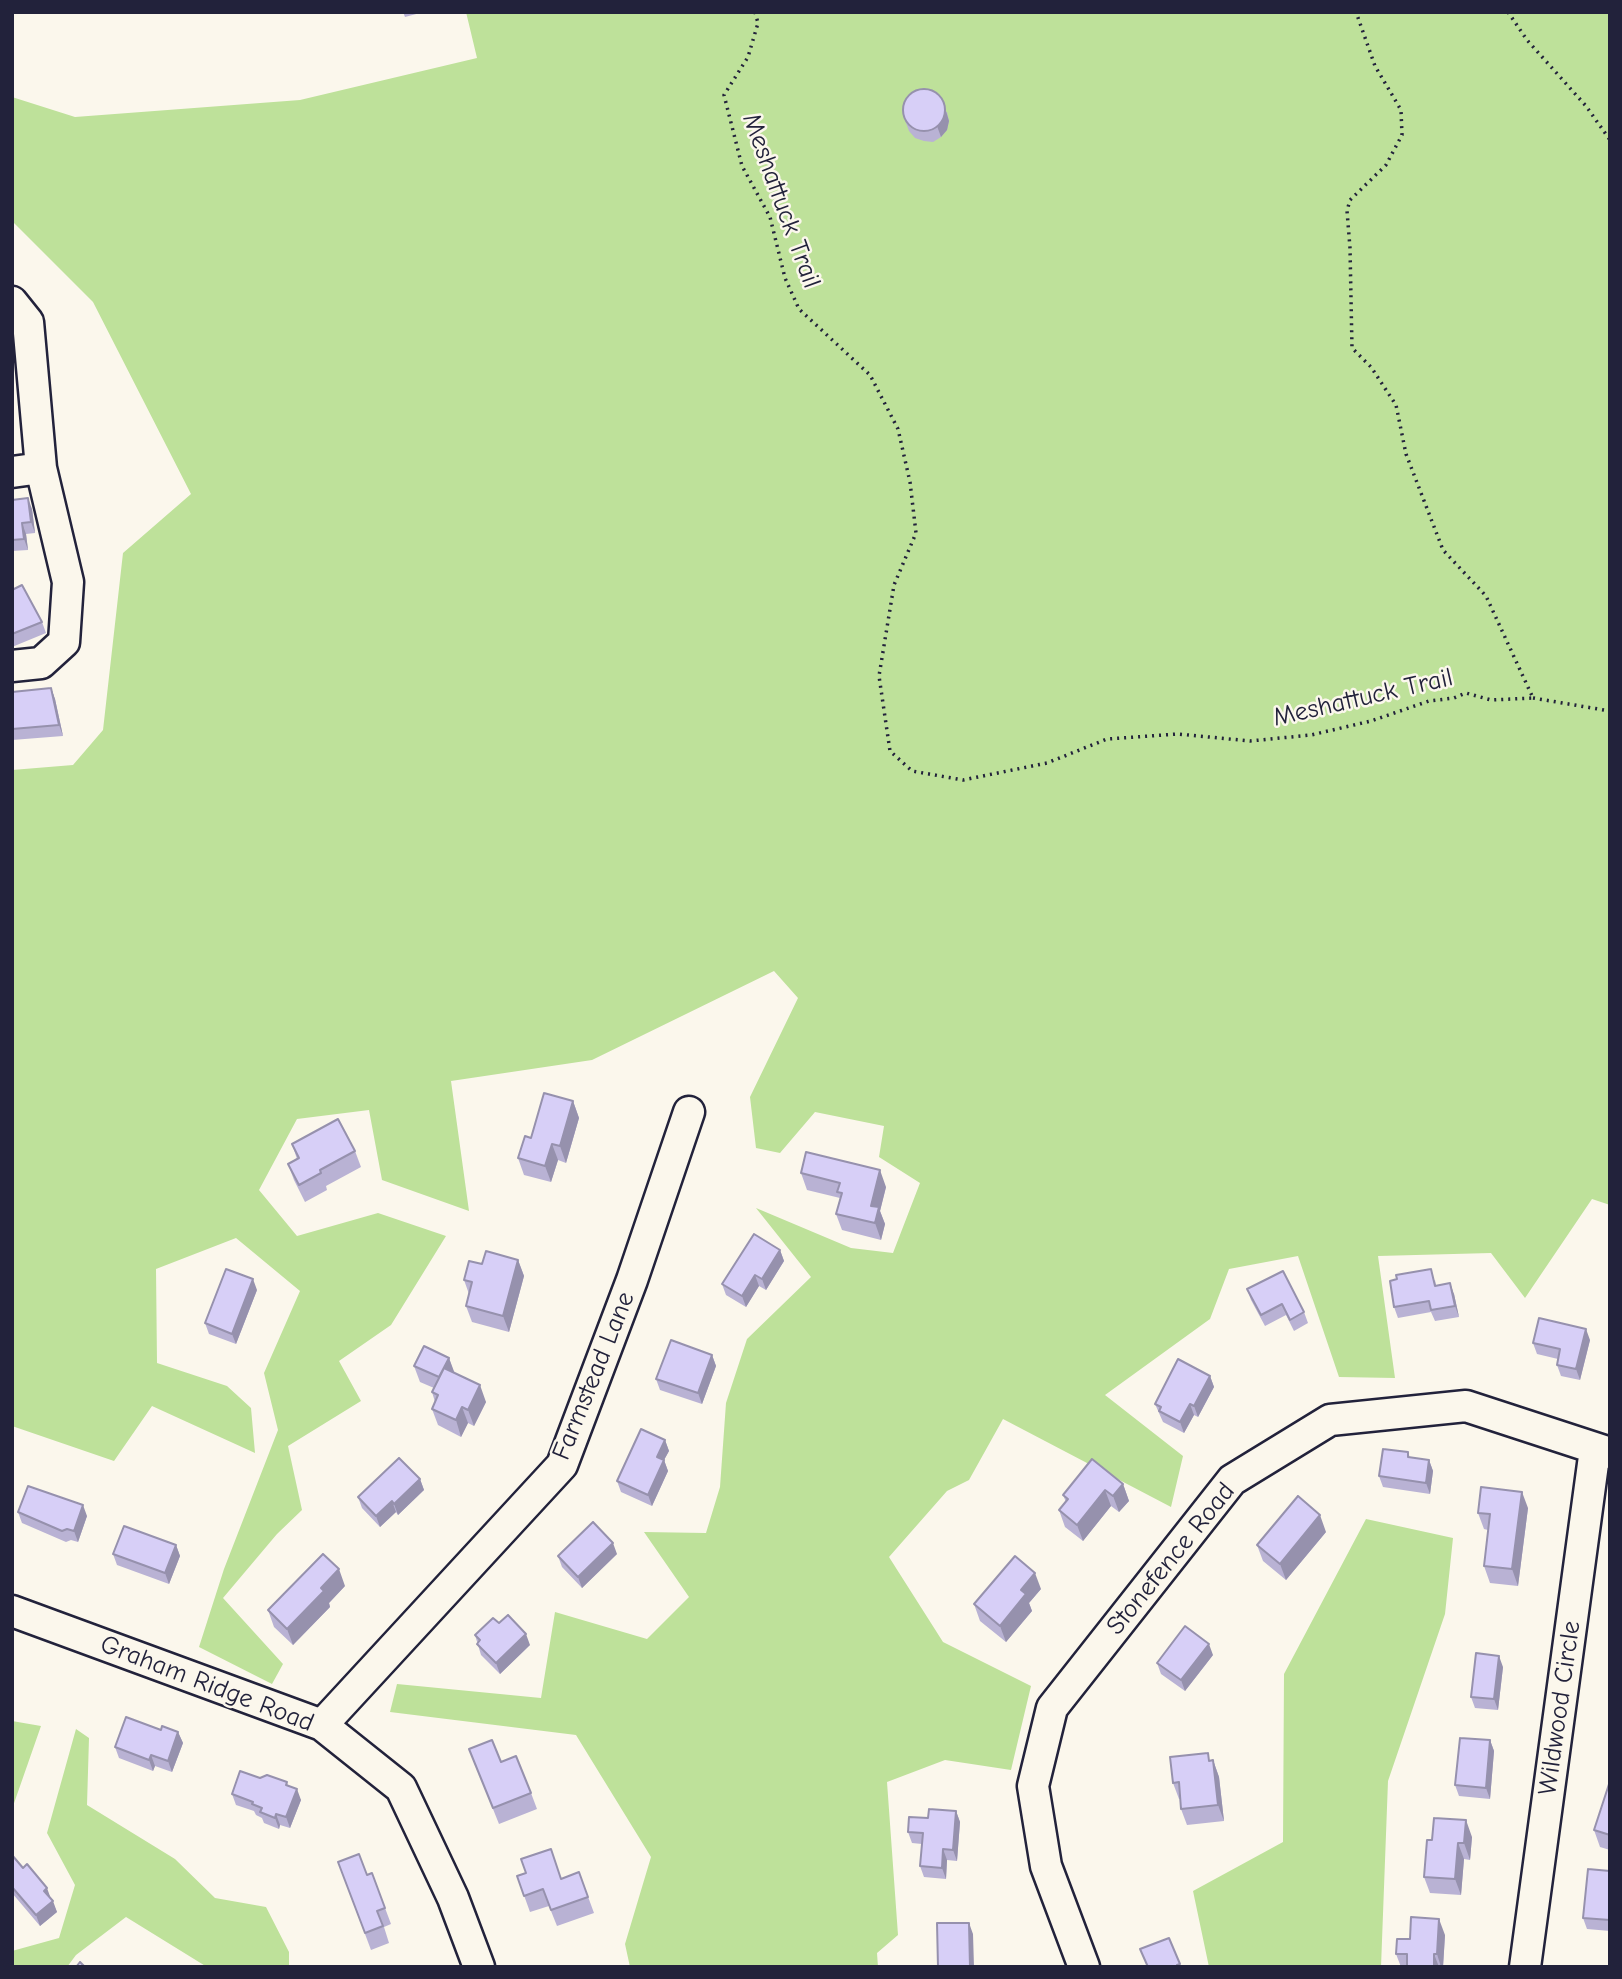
<!DOCTYPE html>
<html>
<head>
<meta charset="utf-8">
<style>
	body { margin:0 }
	#map { position:relative; width:1622px; height:1979px; overflow:hidden; background:#fbf7ec; font-family:"Comic Neue",sans-serif }
	canvas { display:block }
	.frame { position:absolute; inset:0; border:14px solid #22223b; pointer-events:none }
</style>
</head>
<body>
<div id="map">
<canvas width="1622" height="1979"></canvas>
<div class="frame"></div>
</div>
<script>
const ctx = document.querySelector('canvas').getContext('2d');
ctx.lineJoin = 'round';
function paint(path, color) { ctx.fillStyle = color; ctx.fill(path, 'evenodd'); }
const toPath = rows => new Path2D(rows.map(r => 'M' + r).join(''));
function strokePath(path, color, width, dash) { ctx.strokeStyle = color; ctx.lineWidth = width; ctx.lineCap = dash ? 'butt' : 'round'; ctx.setLineDash(dash || []); ctx.stroke(path); }
function drawText(font, color, halo, rows, align = 'center') {
  ctx.font = font + ' "Comic Neue",sans-serif'; ctx.lineWidth = 5; ctx.setLineDash([]); ctx.textBaseline = 'middle'; ctx.strokeStyle = halo; ctx.fillStyle = color; for (const [text, x, y, turn = 0] of rows) {
    ctx.save(); ctx.translate(x, y); ctx.rotate((+turn || 0) * Math.PI / 180); ctx.textAlign = isNaN(turn) ? turn : align; if (halo) ctx.strokeText(text, 0, 0); ctx.fillText(text, 0, 0); ctx.restore();
  }
}
paint(toPath([
	[466,12,1610,12,1610,1205,1592,1199,1525,1298,1491,1253,1378,1256,1395,1378,1339,1377,1298,1256,1229,1269,1210,1319,1105,1395,1183,1456,1171,1507,1003,1419,969,1480,947,1491,889,1557,943,1642,1031,1686,1011,1770,945,1760,887,1782,898,1935,877,1953,878,1967,630,1967,625,1944,651,1857,576,1735,390,1712,397,1684,541,1698,555,1612,647,1639,689,1597,644,1532,706,1533,720,1487,726,1403,747,1339,811,1277,756,1208,851,1248,893,1253,920,1183,879,1157,884,1126,815,1112,780,1153,756,1148,750,1097,798,998,774,971,592,1060,451,1081,469,1211,382,1180,369,1110,297,1119,259,1190,297,1236,378,1213,446,1236,391,1325,339,1361,361,1401,288,1446,302,1510,277,1534,223,1598,283,1664,272,1684,199,1647,224,1569,278,1430,264,1373,300,1291,236,1238,156,1269,157,1363,227,1386,251,1408,255,1453,152,1406,114,1461,12,1426,12,770,73,765,103,730,123,553,191,494,93,302,12,221,12,97,75,117,300,100,477,58],
	[1366,1519,1453,1538,1445,1614,1388,1781,1381,1967,1209,1967,1193,1891,1283,1842,1284,1674],
	[12,1721,41,1726,12,1809],
	[76,1729,89,1738,87,1805,175,1859,215,1898,266,1907,289,1952,289,1967,207,1967,126,1917,76,1955,67,1967,12,1967,12,1951,59,1938,75,1885,47,1833]
]), '#bee19a');
const minor = toPath([
	[12,302,28,322,41,468,12,472],
	[12,666,41,663,64,642,68,582,41,468],
	[12,1611,322,1725,401,1788,453,1898,479,1967],
	[322,1725,562,1465,632,1280,689,1112],
	[1084,1967,1046,1866,1033,1786,1052,1708,1232,1480,1330,1420,1466,1406,1610,1453],
	[1525,1967,1595,1449]
]);
strokePath(minor, '#22223b', 35);
strokePath(toPath([
	[755,12,758,23,748,57,724,95,742,166,770,217,785,278,799,309,870,375,898,429,910,482,916,533,894,585,879,676,890,751,912,771,963,780,1047,763,1107,739,1178,734,1250,741,1311,735,1371,721,1429,701,1454,698,1466,693,1491,700,1533,698,1486,596,1443,550,1406,454,1396,405,1371,367,1352,348,1350,248,1347,211,1350,200,1386,165,1402,135,1401,110,1375,66,1356,12],
	[1508,12,1527,40,1586,106,1610,140],
	[1533,698,1610,711]
]), '#22223b', 3.5, [2, 5]);
strokePath(minor, '#fbf7ec', 30);
paint(toPath([
	[403,12,420,12,420,13,405,17],
	[947,112,949,121,947,130,941,137,933,142,924,141,915,138,909,131,905,120],
	[12,500,32,509,35,533,26,534,28,550,12,551],
	[12,590,42,622,46,633,12,647],
	[51,688,55,699,63,736,12,740,12,692],
	[573,1101,579,1118,566,1163,558,1160,551,1182,524,1175,518,1158,531,1138],
	[292,1144,355,1151,361,1167,326,1186,327,1190,305,1202,294,1180,288,1164,297,1159],
	[801,1173,886,1187,880,1211,885,1224,881,1240,842,1230,836,1214,840,1198,807,1190],
	[780,1250,784,1261,766,1290,759,1286,746,1307,726,1295,722,1284],
	[518,1260,524,1276,509,1332,472,1322,466,1306,469,1294,464,1280,482,1264],
	[1435,1280,1436,1285,1454,1294,1459,1317,1435,1321,1431,1312,1398,1318,1394,1307],
	[1247,1289,1304,1312,1308,1323,1294,1331,1286,1315,1265,1326,1251,1300],
	[257,1290,236,1344,209,1334,205,1323],
	[1590,1340,1580,1380,1561,1376,1557,1365,1558,1359,1537,1354,1533,1343],
	[712,1355,716,1366,702,1404,660,1390,656,1379],
	[449,1358,454,1373,486,1402,474,1426,468,1423,461,1437,438,1425,432,1409,435,1402,432,1392,434,1388,420,1382,414,1366],
	[1210,1376,1214,1387,1198,1417,1194,1415,1184,1433,1163,1422,1155,1404],
	[665,1440,669,1451,664,1460,668,1471,652,1506,621,1492,617,1481],
	[1408,1452,1410,1458,1429,1460,1433,1471,1430,1494,1383,1487,1379,1476],
	[420,1479,424,1490,398,1515,396,1512,380,1527,362,1508,358,1497],
	[1123,1484,1129,1501,1119,1512,1111,1506,1083,1541,1065,1527,1059,1510,1066,1502,1063,1495],
	[1528,1508,1518,1586,1490,1583,1484,1566,1488,1530,1484,1529,1478,1513],
	[18,1512,87,1516,78,1542,71,1540,66,1542,22,1523],
	[1326,1532,1286,1580,1263,1561,1257,1545],
	[176,1545,180,1556,169,1584,117,1565,113,1554],
	[617,1554,582,1588,562,1567,558,1556],
	[345,1586,329,1603,330,1607,293,1645,274,1627,268,1610],
	[1041,1589,1029,1603,1032,1611,1006,1642,980,1621,974,1604],
	[475,1635,530,1645,500,1674,481,1655],
	[1213,1655,1185,1691,1161,1674,1157,1663],
	[1503,1667,1498,1710,1475,1708,1471,1697],
	[161,1730,178,1732,183,1743,172,1772,155,1766,153,1771,119,1758,115,1747],
	[1490,1740,1494,1751,1490,1799,1459,1796,1455,1785],
	[469,1749,501,1762,531,1793,537,1809,499,1824],
	[1213,1760,1219,1777,1224,1821,1187,1825,1181,1809,1180,1799,1179,1799,1173,1783,1210,1761],
	[260,1778,287,1782,288,1786,301,1800,290,1828,280,1825,279,1829,264,1823,262,1818,256,1815,254,1811,236,1805,232,1794],
	[1610,1781,1610,1850,1600,1847,1594,1830],
	[956,1811,960,1822,957,1861,947,1860,946,1879,924,1877,920,1866,922,1844,912,1843,908,1832,928,1818],
	[1472,1837,1470,1860,1464,1859,1461,1895,1430,1893,1424,1877,1432,1840],
	[12,1855,51,1899,57,1912,40,1926,12,1893],
	[338,1862,367,1875,372,1873,391,1924,384,1927,389,1943,371,1950],
	[1610,1871,1610,1931,1587,1929,1583,1918],
	[579,1872,594,1913,557,1926,549,1906,530,1912,517,1876,561,1879],
	[1445,1935,1443,1967,1401,1967,1396,1954,1410,1939]
]), '#b9b2d4');
paint(toPath([
	[943,101,949,121,947,130,941,137,937,126],
	[28,498,32,509,35,533,31,522],
	[22,523,26,534,28,550,24,539],
	[51,688,55,699,63,736,59,725],
	[573,1101,579,1118,566,1163,560,1146],
	[552,1144,558,1160,551,1182,545,1166],
	[880,1170,886,1187,880,1211,885,1224,881,1240,875,1223,871,1206],
	[780,1250,784,1261,766,1290,762,1279],
	[518,1260,524,1276,509,1332,503,1316],
	[755,1275,759,1286,746,1307,742,1296],
	[253,1279,257,1290,236,1344,232,1334],
	[1450,1283,1454,1294,1459,1317,1455,1306],
	[1586,1329,1590,1340,1580,1380,1576,1369],
	[712,1355,716,1366,702,1404,698,1393],
	[449,1358,455,1374,439,1377],
	[1210,1376,1214,1387,1198,1417,1194,1406],
	[480,1385,486,1402,474,1426,468,1410],
	[1190,1404,1194,1415,1184,1433,1180,1422],
	[462,1407,468,1423,461,1437,456,1420],
	[665,1440,669,1451,664,1460,668,1471,652,1506,648,1495,657,1457],
	[1429,1460,1433,1471,1430,1494,1426,1483],
	[420,1479,424,1490,398,1515,394,1504],
	[1123,1484,1129,1501,1119,1512,1113,1496],
	[1105,1490,1111,1506,1083,1541,1077,1525],
	[1522,1492,1528,1508,1518,1586,1512,1569],
	[392,1501,396,1512,380,1527,376,1516],
	[83,1505,87,1516,78,1542,74,1531],
	[1320,1515,1326,1532,1286,1580,1280,1564],
	[613,1543,617,1554,582,1588,578,1577],
	[176,1545,180,1556,169,1584,165,1573],
	[339,1569,345,1586,329,1603,330,1607,293,1645,287,1629,321,1588],
	[1035,1573,1041,1589,1029,1603,1032,1611,1006,1642,1000,1626,1021,1590],
	[526,1634,530,1645,500,1674,496,1663],
	[1209,1644,1213,1655,1185,1691,1181,1680],
	[1499,1656,1503,1667,1498,1710,1494,1699],
	[178,1732,183,1743,172,1772,168,1761],
	[1490,1740,1494,1751,1490,1799,1486,1788],
	[151,1755,155,1766,153,1771,149,1760],
	[1213,1760,1219,1777,1224,1821,1218,1805],
	[297,1789,301,1800,290,1828,286,1817],
	[956,1811,960,1822,957,1861,953,1850],
	[276,1814,280,1825,279,1829,275,1818],
	[1466,1820,1472,1837,1470,1860,1464,1843],
	[1458,1843,1464,1859,1461,1895,1455,1879],
	[943,1849,947,1860,946,1879,942,1868],
	[47,1888,51,1899,44,1891],
	[53,1901,57,1912,40,1926,36,1915],
	[1439,1919,1445,1935,1443,1967,1441,1967,1437,1954],
	[969,1923,973,1934,974,1967,970,1967],
	[1434,1954,1439,1967,1434,1967]
]), '#9691ad');
const building = toPath([
	'903 110a21 21 0 1 1 42 0a21 21 0 1 1-42 0Z',
	[28,498,31,522,22,523,24,539,12,540,12,500,28,498],
	[22,585,42,622,12,634,12,590,22,585],
	[51,688,59,725,12,729,12,692,51,688],
	[544,1093,573,1101,560,1146,552,1144,545,1166,518,1158,525,1136,531,1138,544,1093],
	[338,1119,355,1151,320,1170,321,1173,299,1185,288,1164,299,1158,292,1144,338,1119],
	[806,1152,880,1170,871,1206,879,1207,875,1223,836,1214,842,1193,837,1192,840,1183,801,1173,806,1152],
	[754,1234,780,1250,762,1279,755,1275,742,1296,722,1284,754,1234],
	[486,1251,518,1260,503,1316,466,1306,472,1282,464,1280,469,1261,482,1264,486,1251],
	[226,1269,253,1279,232,1334,205,1323,226,1269],
	[1431,1269,1435,1286,1450,1283,1455,1306,1431,1310,1429,1301,1394,1307,1390,1281,1397,1279,1396,1275,1431,1269],
	[1283,1271,1304,1312,1290,1320,1282,1304,1261,1315,1247,1289,1283,1271],
	[1539,1318,1586,1329,1576,1369,1557,1365,1560,1349,1533,1343,1539,1318],
	[671,1340,712,1355,698,1393,656,1379,671,1340],
	[424,1346,449,1358,439,1377,414,1366,424,1346],
	[1178,1359,1210,1376,1194,1406,1190,1404,1180,1422,1159,1411,1161,1407,1155,1404,1178,1359],
	[444,1368,480,1385,468,1410,462,1407,456,1420,432,1409,438,1395,432,1392,444,1368],
	[641,1429,665,1440,657,1457,664,1460,648,1495,617,1481,641,1429],
	[1383,1449,1408,1452,1408,1457,1429,1460,1426,1483,1379,1476,1383,1449],
	[399,1458,420,1479,394,1504,392,1501,376,1516,358,1497,399,1458],
	[1092,1459,1123,1484,1113,1496,1105,1490,1077,1525,1059,1510,1068,1499,1063,1495,1092,1459],
	[28,1486,83,1505,74,1531,67,1529,62,1531,18,1512,28,1486],
	[1481,1487,1522,1492,1512,1569,1484,1566,1490,1514,1478,1513,1481,1487],
	[1298,1496,1320,1515,1280,1564,1257,1545,1298,1496],
	[593,1522,613,1543,578,1577,558,1556,593,1522],
	[124,1526,176,1545,165,1573,113,1554,124,1526],
	[323,1554,339,1569,321,1588,324,1591,287,1629,268,1610,323,1554],
	[1015,1556,1035,1573,1021,1590,1026,1594,1000,1626,974,1604,1015,1556],
	[508,1615,526,1634,496,1663,477,1644,480,1640,475,1635,493,1618,499,1623,508,1615],
	[1185,1626,1209,1644,1181,1680,1157,1663,1185,1626],
	[1476,1653,1499,1656,1494,1699,1471,1697,1476,1653],
	[126,1717,161,1730,162,1726,178,1732,168,1761,151,1755,149,1760,115,1747,126,1717],
	[1460,1738,1490,1740,1486,1788,1455,1785,1460,1738],
	[492,1740,501,1762,516,1756,531,1793,493,1808,469,1749,492,1740],
	[1208,1753,1209,1761,1213,1760,1218,1805,1181,1809,1179,1782,1173,1783,1170,1757,1208,1753],
	[240,1771,260,1778,267,1775,287,1782,286,1785,297,1789,286,1817,276,1814,275,1818,260,1812,262,1808,252,1804,253,1802,232,1794,240,1771],
	[1610,1781,1610,1835,1594,1830,1610,1781],
	[929,1809,956,1811,953,1850,943,1849,942,1868,920,1866,923,1833,908,1832,909,1817,928,1818,929,1809],
	[1434,1818,1466,1820,1464,1843,1458,1843,1455,1879,1424,1877,1427,1840,1432,1840,1434,1818],
	[551,1849,561,1879,579,1872,588,1897,551,1910,543,1889,524,1896,517,1876,526,1873,521,1859,551,1849],
	[359,1854,367,1875,372,1873,385,1908,377,1911,383,1926,365,1933,338,1862,359,1854],
	[12,1855,23,1868,27,1864,47,1888,44,1891,53,1901,36,1915,12,1887,12,1855],
	[1588,1869,1610,1871,1610,1920,1583,1918,1588,1869],
	[1411,1917,1439,1919,1437,1954,1434,1954,1434,1967,1407,1967,1407,1954,1396,1954,1397,1939,1410,1939,1411,1917],
	[937,1923,969,1923,970,1967,938,1967,937,1923],
	[1169,1938,1180,1964,1177,1965,1177,1967,1148,1967,1140,1949,1169,1938],
	[80,1962,85,1967,76,1967,80,1962]
]);
paint(building, '#d7cff7');
strokePath(building, '#9691ad', 2);
drawText('26px', '#22223b', '#fbf7ec', [
	["Meshattuck Trail",781,201,70],
	["Meshattuck Trail",1363,698,-13],
	["Farmstead Lane",594,1376,-68],
	["Stonefence Road",1171,1559,-51],
	["Graham Ridge Road",207,1684,21],
	["Wildwood Circle",1560,1708,-82]
]);
</script>
</body>
</html>
